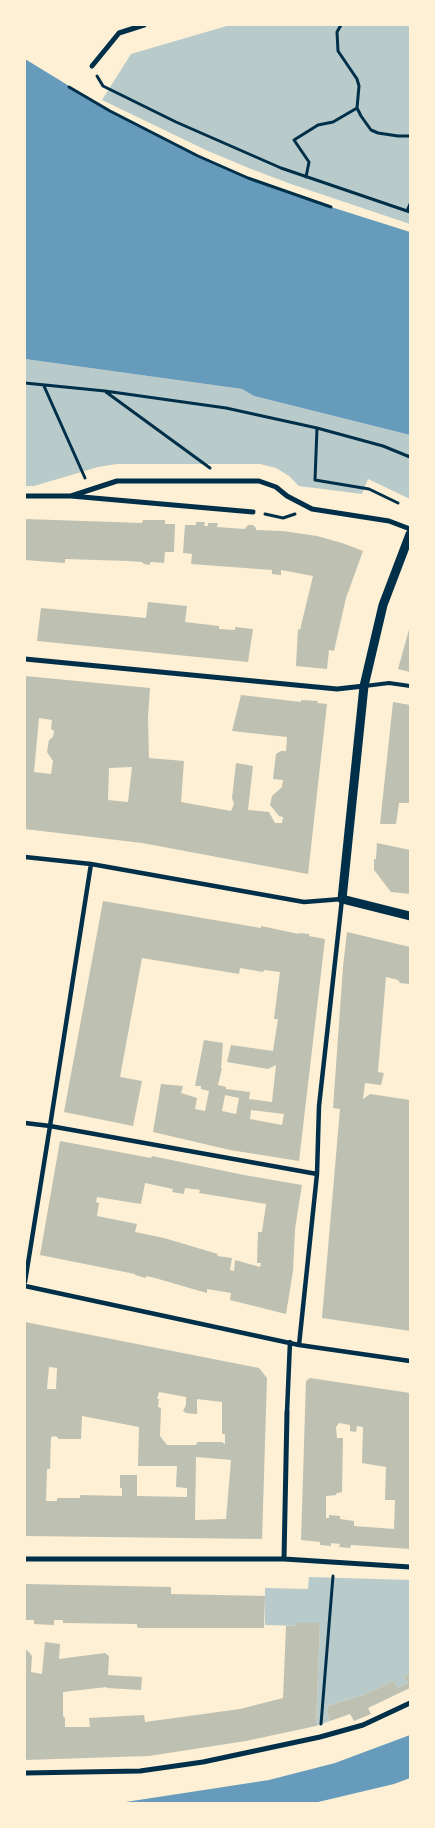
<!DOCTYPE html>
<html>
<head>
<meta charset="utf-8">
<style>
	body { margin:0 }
	#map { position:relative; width:435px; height:1828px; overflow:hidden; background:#fdf0d5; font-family:"Fira Sans Condensed",sans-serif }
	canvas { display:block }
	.frame { position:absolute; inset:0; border:26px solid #fdf0d5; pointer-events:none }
</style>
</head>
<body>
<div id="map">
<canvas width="435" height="1828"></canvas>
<div class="frame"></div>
</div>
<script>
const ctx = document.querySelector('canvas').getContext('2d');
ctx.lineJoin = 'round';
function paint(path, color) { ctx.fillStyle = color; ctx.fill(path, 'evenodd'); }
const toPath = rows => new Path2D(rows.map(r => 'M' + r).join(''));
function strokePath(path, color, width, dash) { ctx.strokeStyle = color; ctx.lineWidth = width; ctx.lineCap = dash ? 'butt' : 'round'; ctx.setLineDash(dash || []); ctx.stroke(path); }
paint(toPath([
	[230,25,410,25,410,224,291,184,251,169,208,151,102,100,131,54],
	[25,359,242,389,254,396,410,435,410,499,368,479,362,494,299,486,289,476,276,468,260,464,117,464,98,467,34,486,25,486],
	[309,1577,410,1580,410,1673,404,1676,408,1683,398,1688,394,1681,363,1695,328,1706,327,1712,330,1721,316,1726,320,1623,297,1623,297,1626,265,1625,265,1588,308,1589]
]), '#b9caca');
paint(toPath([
	[25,59,110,111,156,135,248,178,331,207,410,232,410,435,254,396,242,389,25,359],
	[410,1735,410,1778,394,1784,314,1803,119,1803,269,1780,335,1763]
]), '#669bbc');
paint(toPath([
	[25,519,142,523,143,520,165,520,165,524,175,524,174,552,165,552,164,563,151,562,149,565,144,564,142,562,128,561,65,559,65,563,25,560],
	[196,522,205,522,204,526,208,526,208,523,218,523,217,527,245,529,248,525,253,525,256,528,256,530,283,531,317,536,342,543,363,551,346,598,334,651,329,650,327,669,296,666,298,629,300,630,313,576,281,570,281,575,272,574,272,570,191,564,192,554,183,553,185,525,196,525],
	[148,602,187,606,185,622,219,626,219,629,235,630,235,627,253,629,248,662,37,641,41,608,146,618],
	[410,626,410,672,398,669],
	[25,676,150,688,148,717,149,758,184,761,181,802,231,811,234,804,232,798,236,763,253,766,248,810,269,812,275,823,282,823,283,817,279,816,270,805,272,796,282,787,283,780,273,779,276,754,281,751,286,751,287,737,232,731,241,695,301,702,301,700,318,701,317,703,327,704,308,874,142,843,25,829],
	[39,718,52,720,51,729,54,731,53,737,49,740,47,752,53,761,51,774,34,772],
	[132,767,128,802,108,800,109,768],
	[393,702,410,705,410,803,399,803,396,824,380,824],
	[377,843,410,850,410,894,391,892,374,870,374,859,376,859],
	[103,901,261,928,261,926,299,934,299,933,309,934,309,936,325,939,299,1161,230,1150,153,1132,161,1084,183,1086,181,1093,197,1098,195,1109,205,1111,209,1091,201,1089,201,1086,195,1086,204,1040,223,1043,221,1068,222,1068,218,1085,226,1087,226,1089,250,1092,249,1099,272,1102,276,1065,268,1069,227,1062,231,1045,273,1051,278,1019,274,1019,280,972,264,970,263,972,240,968,239,974,142,958,120,1077,142,1081,133,1126,64,1112],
	[225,1095,239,1098,236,1114,222,1111],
	[251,1110,284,1114,282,1125,250,1119],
	[347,932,410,947,410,984,400,983,398,980,386,977,378,1071,378,1072,384,1073,381,1085,365,1083,363,1099,370,1094,410,1100,410,1331,322,1318,340,1109,333,1108,343,967],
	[60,1141,151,1158,152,1156,244,1175,302,1185,295,1229,293,1271,286,1314,230,1300,231,1293,207,1289,207,1293,155,1278,146,1276,146,1278,135,1275,135,1274,40,1255],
	[145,1183,173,1189,172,1192,184,1194,185,1188,200,1190,199,1193,266,1204,262,1232,258,1232,257,1263,261,1263,260,1267,235,1260,234,1271,230,1270,232,1258,217,1256,218,1254,164,1238,135,1232,137,1224,97,1216,99,1203,96,1202,97,1197,141,1204],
	[25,1322,259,1368,267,1378,262,1539,25,1536],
	[49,1367,57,1368,56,1389,47,1389],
	[159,1392,186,1397,186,1405,183,1411,186,1413,197,1414,197,1399,222,1402,222,1434,225,1434,225,1444,222,1442,197,1442,196,1445,167,1445,160,1436,161,1408,158,1407,159,1399,157,1399],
	[82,1416,139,1427,138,1466,177,1466,176,1487,187,1488,187,1497,137,1496,137,1475,120,1475,120,1488,122,1488,122,1496,80,1495,80,1498,57,1498,57,1501,46,1501,47,1469,50,1469,51,1437,56,1436,59,1439,81,1439],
	[196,1457,231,1460,226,1519,195,1520],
	[310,1378,410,1393,410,1549,352,1545,351,1545,350,1548,339,1547,340,1544,331,1543,331,1546,320,1545,320,1542,301,1540,306,1381],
	[339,1423,350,1425,350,1431,356,1432,357,1426,363,1427,362,1463,386,1467,385,1500,395,1500,394,1529,354,1526,354,1521,340,1519,340,1516,329,1515,329,1518,326,1518,326,1496,336,1495,337,1493,342,1492,343,1438,337,1438,336,1427],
	[25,1584,171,1587,171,1594,265,1596,264,1628,139,1628,137,1627,137,1624,63,1623,63,1620,54,1620,54,1625,34,1624,34,1620,25,1620],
	[297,1623,320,1623,316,1726,246,1741,149,1756,25,1760,25,1651,27,1650,32,1656,31,1672,42,1674,45,1642,60,1644,59,1659,105,1653,109,1656,108,1675,142,1677,141,1690,107,1688,107,1687,63,1692,63,1716,65,1718,65,1727,90,1727,89,1718,144,1715,145,1722,240,1709,283,1698,286,1626,297,1626],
	[410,1673,410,1688,368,1708,371,1714,354,1721,350,1714,330,1721,327,1712,328,1706,363,1695,394,1681,398,1688,408,1683,404,1676]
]), '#bec0b2');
strokePath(toPath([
	[341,25,337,32,338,51,357,79,359,86,357,108,361,116,371,130,378,133,398,136,410,136],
	[97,76,103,86,176,122,281,168,410,212],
	[69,87,110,111,198,156,248,178,331,207],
	[306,177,309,162,294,140,318,125,333,122,357,108],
	[407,211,410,204],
	[25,383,105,391,226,408,317,428,383,446,410,457],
	[44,386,85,478],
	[106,392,210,468],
	[317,428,315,480,369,489,398,503],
	[265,514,283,518,295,514],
	[321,1724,333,1576]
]), '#003049', 3);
strokePath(toPath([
	[365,686,389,683,410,686]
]), '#003049', 4);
strokePath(toPath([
	[25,857,91,864,304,902,342,899,319,1106,317,1174,299,1345],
	[25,1123,50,1126,91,864],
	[25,1282,50,1126,317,1174],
	[25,1286,299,1345,410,1361],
	[287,1412,290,1342]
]), '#003049', 4.5);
strokePath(toPath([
	[92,66,119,33,144,25],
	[25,496,71,496,253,512],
	[71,496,117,481,259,481,276,487,287,496,312,509,389,521,410,529],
	[25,659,337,689,364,686],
	[25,1559,284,1559,410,1567],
	[284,1559,287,1412],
	[25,1773,140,1771,203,1762,320,1737,363,1725,410,1703]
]), '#003049', 5);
strokePath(toPath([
	[410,534,383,605,364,686,342,899,410,916]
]), '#003049', 9);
</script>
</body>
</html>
